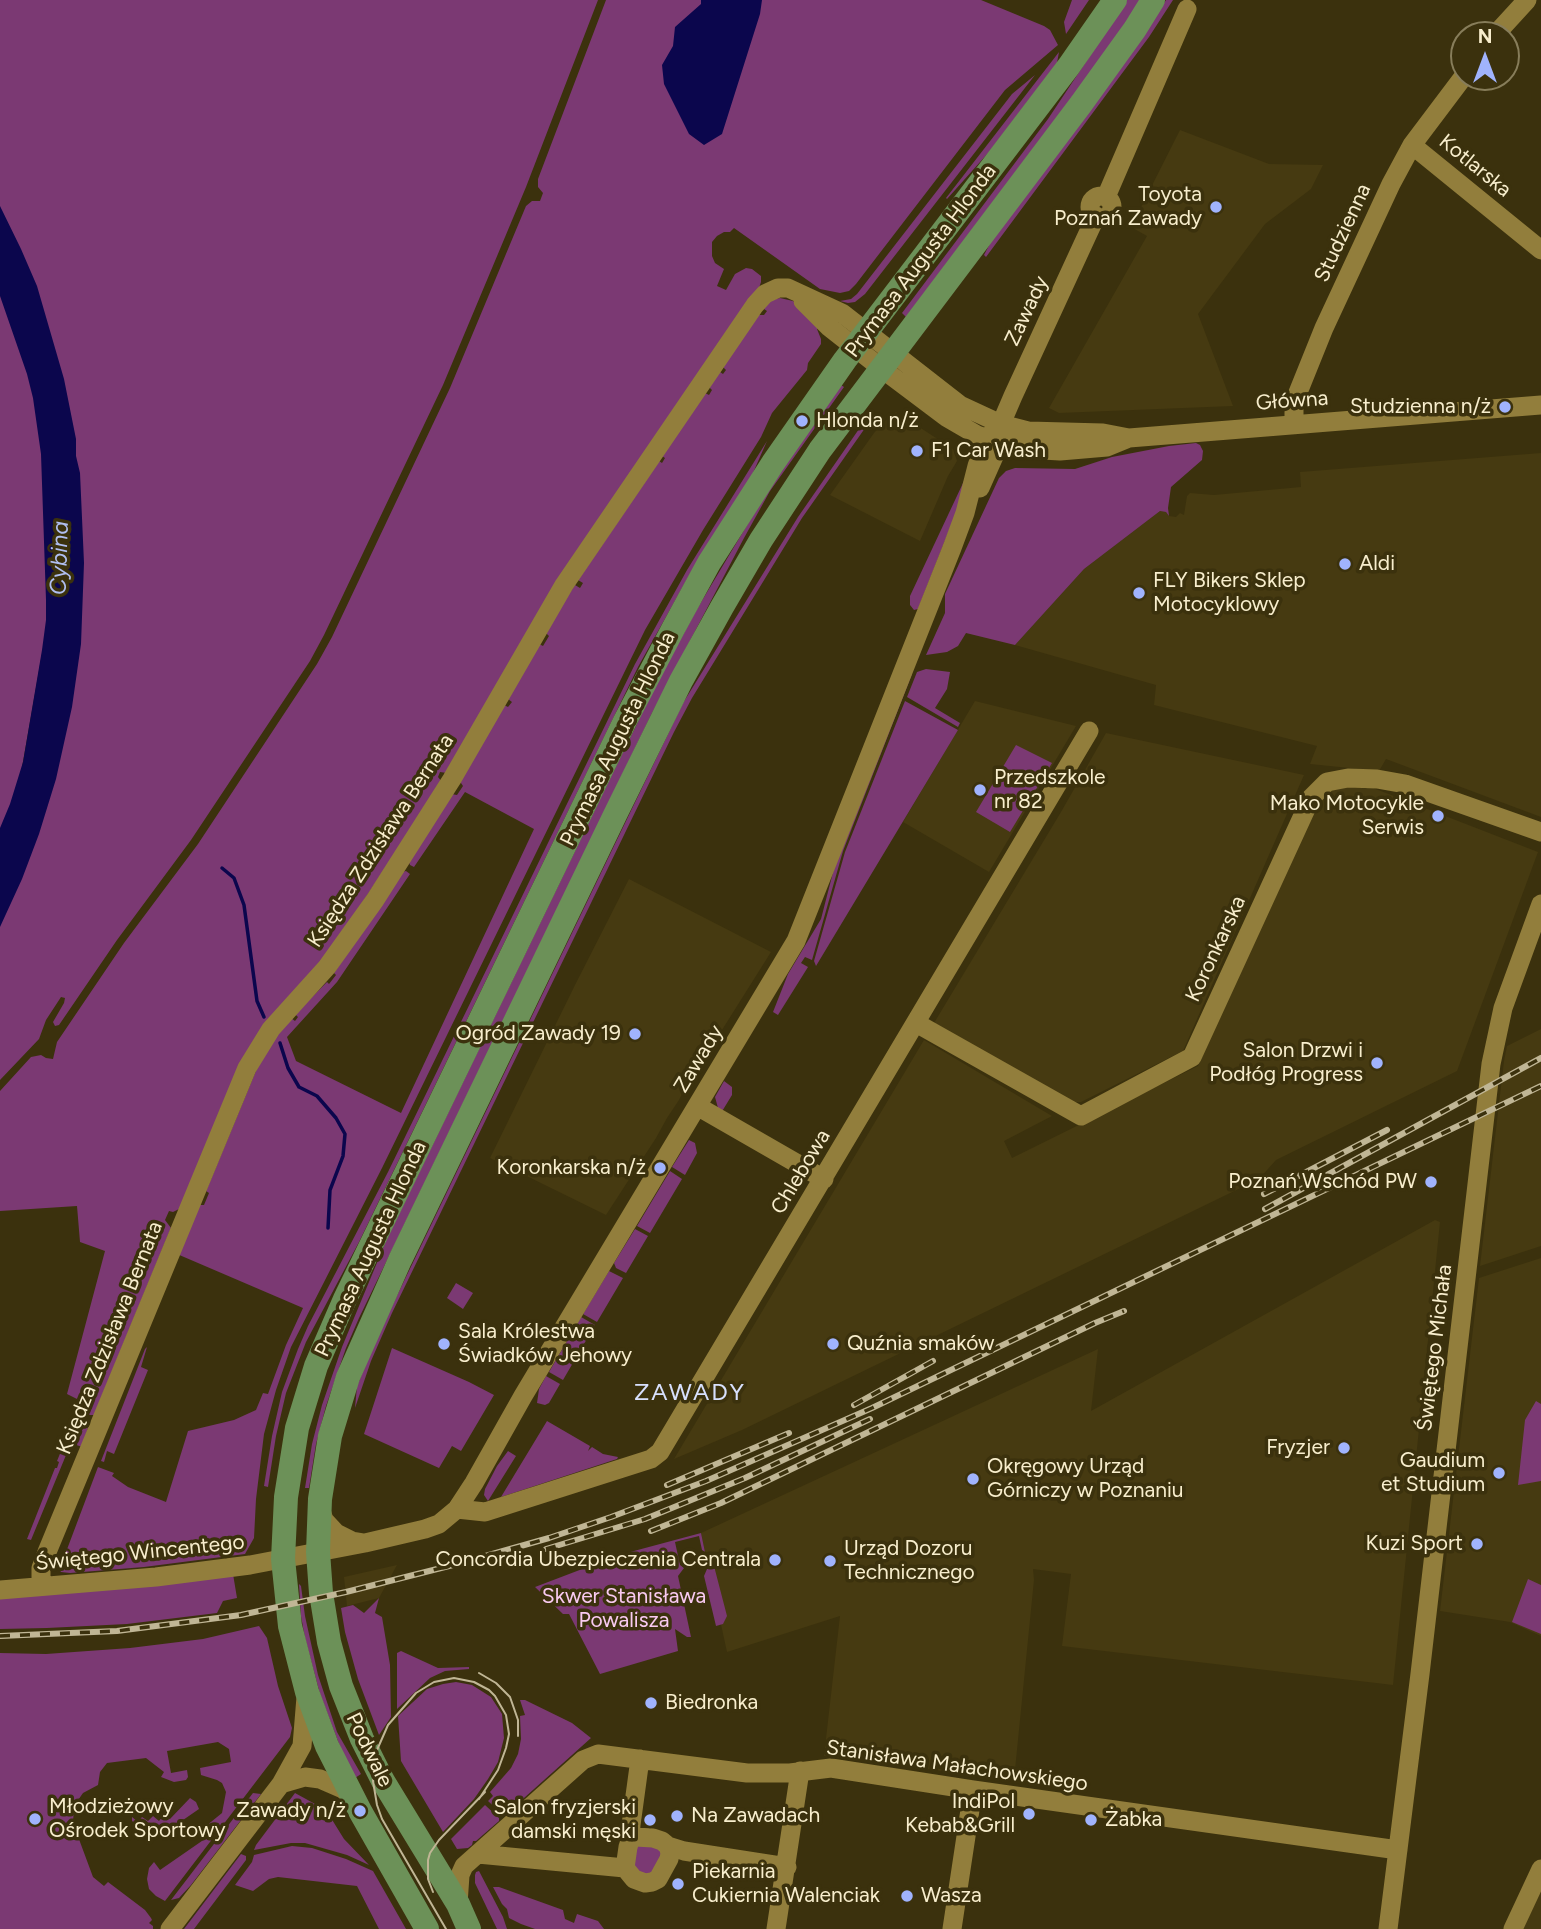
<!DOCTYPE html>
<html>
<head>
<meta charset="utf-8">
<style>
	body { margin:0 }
	#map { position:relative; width:1541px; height:1929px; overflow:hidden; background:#3b310d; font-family:Figtree,sans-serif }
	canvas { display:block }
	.north { position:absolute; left:1450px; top:21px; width:70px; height:70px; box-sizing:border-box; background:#3b310d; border:2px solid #877d5a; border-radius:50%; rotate:0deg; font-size:19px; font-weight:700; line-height:28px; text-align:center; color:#f8eecd }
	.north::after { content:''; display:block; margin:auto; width:24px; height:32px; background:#a0b3fd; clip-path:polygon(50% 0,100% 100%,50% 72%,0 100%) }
</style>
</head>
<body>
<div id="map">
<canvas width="1541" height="1929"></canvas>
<div class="north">N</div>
</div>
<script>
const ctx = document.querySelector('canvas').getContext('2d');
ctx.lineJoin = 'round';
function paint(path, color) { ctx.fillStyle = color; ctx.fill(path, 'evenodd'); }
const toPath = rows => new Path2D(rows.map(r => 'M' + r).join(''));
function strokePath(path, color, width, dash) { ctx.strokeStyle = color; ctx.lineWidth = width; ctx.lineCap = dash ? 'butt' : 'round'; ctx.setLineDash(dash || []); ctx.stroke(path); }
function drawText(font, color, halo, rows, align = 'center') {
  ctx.font = font + ' Figtree,sans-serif'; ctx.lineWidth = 7; ctx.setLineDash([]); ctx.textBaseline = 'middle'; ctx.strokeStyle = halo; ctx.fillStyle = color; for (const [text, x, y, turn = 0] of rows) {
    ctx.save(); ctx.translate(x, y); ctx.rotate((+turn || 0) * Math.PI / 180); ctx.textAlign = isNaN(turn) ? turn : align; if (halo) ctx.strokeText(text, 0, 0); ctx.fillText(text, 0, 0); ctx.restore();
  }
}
paint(toPath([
	[1180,130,1269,164,1323,165,1311,189,1265,224,1198,314,1233,406,1059,413,1049,408,1147,236,1131,227],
	[896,412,953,449,957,461,948,476,920,541,830,495,874,433,890,416],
	[1541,453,1541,817,1386,759,1379,771,1310,764,1317,746,1154,705,1156,685,1015,645,1084,569,1160,511,1166,512,1169,516,1176,517,1180,513,1184,515,1187,496,1190,493,1214,495,1301,487,1300,472],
	[975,701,1076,726,989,872,903,822],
	[1106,733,1304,775,1183,1051,1081,1102,1067,1102,934,1023,1061,812],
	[1325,779,1366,789,1368,786,1538,852,1457,1071,1276,1160,1259,1179,742,1430,674,1459,924,1040,1052,1116,1004,1141,1012,1158,1198,1066],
	[629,879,771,952,683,1092,679,1100,667,1118,656,1138,606,1215,490,1158,575,985],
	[1541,1029,1541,1246,1480,1266,1504,1061,1507,1046],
	[1435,1220,1440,1222,1393,1685,1062,1646,1071,1574,1033,1569,1034,1580,1014,1780,824,1756,840,1616,727,1652,701,1533,1098,1349,1091,1411],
	[1541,1258,1541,1636,1510,1622,1440,1611,1479,1278],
	[397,1565,379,1598,347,1606,344,1577],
	[1541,1890,1541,1929,1523,1929]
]), '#463a11');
paint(toPath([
	[0,0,598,0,526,187,443,385,324,635,310,661,191,840,117,940,59,1025,55,1026,53,1022,64,1003,65,998,61,997,46,1020,39,1039,0,1080,0,917,76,619,0,219],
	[606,0,981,0,1044,26,1050,30,1058,45,1005,90,856,284,849,291,840,293,820,289,734,228,730,232,724,232,717,236,712,242,712,256,715,263,724,269,717,286,726,290,735,274,746,268,752,269,761,276,761,282,759,288,447,773,440,772,438,777,442,782,329,953,273,1016,181,1208,173,1212,169,1211,165,1220,171,1228,94,1415,84,1415,77,1411,81,1401,67,1394,105,1251,80,1242,77,1206,0,1211,0,1091,31,1057,41,1055,46,1058,53,1059,57,1042,124,943,198,844,317,664,332,637,450,388,526,206,532,201,540,201,543,193,538,187,538,179],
	[1072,0,1089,0,1066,34,1064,22],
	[1127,0,1141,0,1097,64,906,317,902,313,1048,119],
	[1166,0,1173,0,1149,37,986,257,984,255,996,232,1144,33],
	[1059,52,1057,63,989,152,947,199,946,198],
	[1035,75,865,294,855,302,848,303,840,301,851,299,857,294,1012,94],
	[0,248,65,523,0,892],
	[780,298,793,301,820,326,817,329,821,339,821,344,808,363,807,370,772,413,761,437,703,530,645,630,382,1168,291,1347,276,1390,264,1434,256,1499,254,1538,245,1554,144,1567,70,1573,61,1572,57,1565,56,1561,66,1552,98,1467,114,1473,112,1476,128,1487,166,1502,188,1431,234,1420,256,1410,263,1393,268,1394,286,1345,303,1308,177,1254,200,1205,204,1205,209,1193,206,1191,265,1049,291,1018,295,1021,298,1017,295,1014,327,982,329,984,336,975,334,973,402,872,406,871,410,874,337,982,287,1037,296,1061,401,1113,534,829,465,792,414,867,410,865,409,862,451,794,457,795,463,786,459,780,504,705,508,707,512,702,508,699,539,644,543,646,549,636,544,631,575,585,580,588,583,583,578,580,659,461,662,463,665,458,662,456,705,393,709,395,712,390,709,387,720,372,723,374,726,370,723,367,757,315,764,315,767,311,764,309,767,301],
	[841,385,844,387,770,491,744,538,652,713,359,1318,346,1348,326,1406,316,1444,309,1488,305,1488,312,1444,322,1405,342,1347,386,1241,610,779,660,677,697,609,768,490],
	[868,416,870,421,802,518,692,698,674,732,392,1313,371,1361,355,1408,357,1386,377,1337,683,703,798,517],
	[767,441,752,475,691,572,638,667,359,1242,306,1342,286,1393,276,1436,268,1487,264,1486,272,1436,282,1392,298,1349,308,1326,388,1172,635,664,687,570],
	[1196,443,1200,445,1203,451,1202,460,1171,487,1168,508,1169,516,1166,512,1160,511,1084,569,1015,645,966,633,958,646,947,652,926,655,945,613,945,594,999,478,1006,471,1015,468,1075,469,1112,457,1169,446],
	[971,466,969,480,918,609,914,610,910,605,910,596],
	[926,669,950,672,947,689,935,708,960,723,958,727,907,697,917,672],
	[912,674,843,851,812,960,805,957,801,963,808,967,778,1015,773,1012,788,974,821,919,838,853,908,676],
	[905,701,958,730,816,966,814,961,845,852],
	[1016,745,1052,763,1010,832,976,812],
	[724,1081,732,1087,732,1095,721,1113,718,1108,715,1097],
	[689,1140,695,1143,697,1153,685,1175,672,1167],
	[670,1171,682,1179,650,1233,637,1226],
	[635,1229,648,1236,626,1273,616,1268,614,1263],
	[609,1271,623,1278,597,1322,583,1314],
	[456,1283,473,1293,463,1309,447,1298],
	[581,1317,595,1325,563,1380,549,1372],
	[147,1347,141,1367,148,1370,114,1454,107,1451,104,1462,101,1461,145,1349],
	[392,1348,469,1382,494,1395,461,1451,452,1446,439,1468,364,1434],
	[546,1376,560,1384,549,1403,545,1405,537,1403,539,1389],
	[1536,1401,1541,1404,1541,1481,1518,1485,1525,1420],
	[74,1419,88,1428,82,1447,71,1443,31,1540,27,1539,55,1468,57,1468,59,1462,57,1461],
	[547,1421,590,1446,588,1451,592,1447,603,1454,618,1457,617,1459,501,1497],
	[508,1451,516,1456,488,1501,484,1495,485,1489,497,1466],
	[701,1533,705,1552,702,1550,699,1536,675,1542,680,1565,684,1568,678,1576,691,1637,687,1637,675,1629,678,1651,600,1674,569,1614,563,1614,535,1587,619,1555],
	[714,1566,727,1616,723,1624,716,1626,704,1576,707,1569],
	[233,1574,237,1598,223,1601,217,1613,127,1624,47,1628,0,1629,0,1596],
	[1528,1579,1541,1585,1541,1634,1512,1622],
	[299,1584,301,1586,305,1616,318,1675,337,1732,361,1774,355,1778,341,1749,320,1694,305,1638,301,1616],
	[379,1598,375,1613,382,1617,390,1665,391,1717,379,1735,358,1679,345,1632,341,1608,353,1605,364,1613],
	[259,1626,267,1638,278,1686,292,1728,290,1737,165,1901,156,1896,149,1889,147,1879,149,1868,154,1862,160,1870,212,1834,206,1826,222,1813,226,1792,222,1783,217,1780,201,1775,200,1768,231,1762,229,1749,218,1742,167,1751,171,1773,187,1770,188,1777,186,1780,174,1782,161,1777,164,1772,146,1758,107,1763,100,1772,98,1785,83,1793,74,1806,73,1823,93,1877,104,1886,108,1882,145,1910,151,1918,152,1920,149,1923,153,1926,153,1929,0,1929,0,1653,46,1654,130,1648,203,1639],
	[401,1651,438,1668,469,1667,469,1669,445,1671,430,1678,397,1709,397,1653],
	[456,1682,472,1685,491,1697,502,1714,504,1738,498,1762,488,1779,474,1799,443,1832,401,1761,398,1716,427,1689,443,1684],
	[520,1700,525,1700,572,1723,591,1738,505,1815,502,1814,488,1801,493,1796,490,1792,511,1768,518,1754,521,1739,520,1716,525,1715],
	[253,1793,261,1794,191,1885,179,1898,171,1900],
	[295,1793,326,1810,344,1839,369,1865,347,1855,305,1843,291,1843,254,1850,256,1845],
	[190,1798,196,1802,199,1809,157,1838,154,1838,132,1821,132,1817,138,1822,142,1817,148,1821,153,1816,159,1821,164,1815,170,1819],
	[485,1805,499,1818,499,1821,476,1841,473,1841,472,1845,468,1848,457,1849,451,1839],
	[634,1843,663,1849,658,1870,643,1879,629,1860],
	[292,1846,312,1848,346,1859,373,1871,406,1929,379,1929,357,1886,278,1877,269,1879,253,1891,235,1885,252,1862,254,1855],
	[241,1854,246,1856,246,1860,194,1929,184,1929],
	[479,1871,503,1917,507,1929,497,1929,475,1883,475,1875,476,1872],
	[493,1887,499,1887,563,1910,565,1919,574,1923,577,1914,598,1921,604,1929,535,1929,521,1924,509,1918,507,1909,502,1904]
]), '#7b3973');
paint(toPath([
	[701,0,762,0,760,14,722,134,704,145,689,134,664,84,662,65,673,46,675,27,701,4],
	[0,206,21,249,37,286,64,379,76,439,76,456,80,473,84,563,81,644,72,707,56,779,39,834,22,879,0,927,0,828,10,804,23,762,42,650,46,620,46,600,41,454,33,398,27,374,0,296]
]), '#0b064d');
strokePath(toPath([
	[222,868,234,878,244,905,257,1001,264,1017],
	[280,1043,288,1068,299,1087,317,1096,336,1118,345,1134,343,1156,330,1190,328,1228]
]), '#0b064d', 3.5);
strokePath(toPath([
	[1495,35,1527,0],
	[1412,145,1541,250],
	'1090 207a11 11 0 1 1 22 0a11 11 0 1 1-22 0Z',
	[1106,197,1187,9],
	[803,301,829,327,881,368,946,417,977,435,1000,443,1025,449,1060,451,1107,447,1129,438],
	[1294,424,1294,409,1297,395,1324,328,1391,184,1412,145,1464,76],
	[980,488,1000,443,1001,424,1013,396,1096,216],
	[916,1023,1081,1116,1192,1057,1311,798,1327,782,1348,778,1377,779,1405,784,1541,832],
	[697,1106,824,1179],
	[320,1507,324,1520,336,1533,352,1541,364,1543],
	[457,1509,485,1512,651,1459,660,1452,1089,731],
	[41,1586,41,1568,47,1552,247,1068,271,1029,327,967,375,900,452,779,564,585,755,305,765,294,778,288,788,288,842,313,960,405,1001,424,1028,431,1103,433,1129,438,1541,405],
	[0,1590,156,1577,250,1565,365,1543,425,1529,439,1524,457,1509,474,1483,523,1396,796,941,952,548,965,513,977,466,987,438,1001,424],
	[281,1784,305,1777,320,1779,343,1789,353,1798],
	[635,1837,653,1838,662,1841,668,1846,670,1853,669,1859,658,1879,652,1882,645,1883,634,1879,625,1868,628,1847,630,1841,635,1837],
	[630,1841,631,1825,640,1759],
	[668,1846,684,1851,787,1867],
	[478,1854,625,1868],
	[458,1904,460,1875,464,1866,583,1760,598,1754,747,1773,790,1773,831,1768,973,1790,1398,1850],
	[170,1929,281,1784,302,1746,306,1697],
	[776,1929,800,1771],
	[952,1929,973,1790],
	[1388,1929,1420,1674,1491,1064,1503,1008,1541,904],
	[1513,1929,1541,1869]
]), '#927e3c', 19);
strokePath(toPath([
	[427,1929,360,1811,327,1746,307,1692,290,1626,283,1559,286,1497,297,1428,316,1366,345,1299,625,721,673,629,709,563,773,463,845,360,1069,66,1115,0],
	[469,1929,458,1904,383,1781,362,1739,341,1686,329,1642,321,1593,318,1552,320,1499,330,1436,348,1377,400,1260,615,815,681,681,722,607,761,540,820,450,1081,104,1135,29,1153,0]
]), '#6c9158', 24);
strokePath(toPath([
	[479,1673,496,1683,510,1697,518,1720,518,1736],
	[433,1892,428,1879,428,1860,430,1853,439,1840,485,1792],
	[446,1929,382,1819,377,1805,373,1781,377,1750,388,1725,416,1693,434,1682,454,1678,474,1682,489,1690,495,1696,506,1715,509,1734,506,1748,498,1770,479,1799]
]), '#c0b695', 2);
const rail = toPath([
	[1264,1194,1387,1130],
	[1265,1209,1541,1058],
	[854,1405,933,1361],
	[667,1485,789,1433],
	[651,1531,721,1503,1095,1323,1124,1311],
	[546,1549,645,1519,745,1478,870,1419],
	[0,1636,117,1631,241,1615,346,1592,457,1564,549,1538,611,1517,706,1481,872,1408,1541,1086]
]);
strokePath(rail, '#c0b695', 6);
strokePath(rail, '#3b310d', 3.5, [10]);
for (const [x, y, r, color] of [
	[1216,207,7,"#a0b3fd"],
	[1505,407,7,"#a0b3fd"],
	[802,421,7,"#a0b3fd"],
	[917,451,7,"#a0b3fd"],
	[1345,564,7,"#a0b3fd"],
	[1139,593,7,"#a0b3fd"],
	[980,790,7,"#a0b3fd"],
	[1438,816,7,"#a0b3fd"],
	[635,1034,7,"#a0b3fd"],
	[1377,1063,7,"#a0b3fd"],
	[660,1168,7,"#a0b3fd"],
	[1431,1182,7,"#a0b3fd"],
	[444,1344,7,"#a0b3fd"],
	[833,1344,7,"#a0b3fd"],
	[1344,1448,7,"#a0b3fd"],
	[1499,1473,7,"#a0b3fd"],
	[973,1479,7,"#a0b3fd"],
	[1477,1544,7,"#a0b3fd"],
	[775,1560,7,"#a0b3fd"],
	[830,1561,7,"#a0b3fd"],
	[651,1703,7,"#a0b3fd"],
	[360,1811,7,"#a0b3fd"],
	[1029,1814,7,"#a0b3fd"],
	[677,1816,7,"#a0b3fd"],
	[35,1819,7,"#a0b3fd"],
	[650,1820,7,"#a0b3fd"],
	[1091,1820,7,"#a0b3fd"],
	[678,1884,7,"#a0b3fd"],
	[907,1896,7,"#a0b3fd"]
]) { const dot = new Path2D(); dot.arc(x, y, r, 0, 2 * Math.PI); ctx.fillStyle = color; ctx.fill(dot); strokePath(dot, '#3b310d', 2.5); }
drawText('21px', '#f8eecd', '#3b310d', [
	["Kotlarska",1475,166,39],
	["Studzienna",1343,233,-65],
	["Prymasa Augusta Hlonda",921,261,-53],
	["Zawady",1027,311,-65],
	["Główna",1292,401,-4],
	["Prymasa Augusta Hlonda",618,739,-64],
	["Księdza Zdzisława Bernata",381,841,-57],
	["Koronkarska",1216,949,-65],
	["Zawady",699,1059,-59],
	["Chlebowa",801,1172,-59],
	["Prymasa Augusta Hlonda",371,1249,-65],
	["Księdza Zdzisława Bernata",110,1338,-68],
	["Świętego Michała",1435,1348,-83],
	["Świętego Wincentego",140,1553,-6],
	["Podwale",369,1750,64],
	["Stanisława Małachowskiego",957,1766,8]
]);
drawText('21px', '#f8eecd', '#3b310d', [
	["Toyota",1202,195,"right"],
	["Poznań Zawady",1202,219,"right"],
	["Studzienna n/ż",1491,407,"right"],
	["Hlonda n/ż",816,421],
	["F1 Car Wash",931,451],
	["Aldi",1359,564],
	["FLY Bikers Sklep",1153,581],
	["Motocyklowy",1153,605],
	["Przedszkole",994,778],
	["nr 82",994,802],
	["Mako Motocykle",1424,804,"right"],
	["Serwis",1424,828,"right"],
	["Ogród Zawady 19",621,1034,"right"],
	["Salon Drzwi i",1363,1051,"right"],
	["Podłóg Progress",1363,1075,"right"],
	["Koronkarska n/ż",646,1168,"right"],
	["Poznań Wschód PW",1417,1182,"right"],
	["Sala Królestwa",458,1332],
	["Świadków Jehowy",458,1356],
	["Quźnia smaków",847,1344],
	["Fryzjer",1330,1448,"right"],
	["Gaudium",1485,1461,"right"],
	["et Studium",1485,1485,"right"],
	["Okręgowy Urząd",987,1467],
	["Górniczy w Poznaniu",987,1491],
	["Kuzi Sport",1463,1544,"right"],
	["Urząd Dozoru",844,1549],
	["Technicznego",844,1573],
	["Concordia Ubezpieczenia Centrala",761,1560,"right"],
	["Biedronka",665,1703],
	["IndiPol",1015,1802,"right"],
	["Kebab&Grill",1015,1826,"right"],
	["Młodzieżowy",49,1807],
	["Ośrodek Sportowy",49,1831],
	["Salon fryzjerski",636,1808,"right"],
	["damski męski",636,1832,"right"],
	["Zawady n/ż",346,1811,"right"],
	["Na Zawadach",691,1816],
	["Żabka",1105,1820],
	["Piekarnia",692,1872],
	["Cukiernia Walenciak",692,1896],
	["Wasza",921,1896]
], 'left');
drawText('21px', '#f9caf1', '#3b310d', [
	["Skwer Stanisława",624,1597],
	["Powalisza",624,1621]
]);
drawText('italic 23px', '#b0bef0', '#3b310d', [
	["Cybina",60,558,-88]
]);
ctx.letterSpacing = '2px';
drawText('24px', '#d8e0fd', '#3b310d', [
	["ZAWADY",690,1393]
]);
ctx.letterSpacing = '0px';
</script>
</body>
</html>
